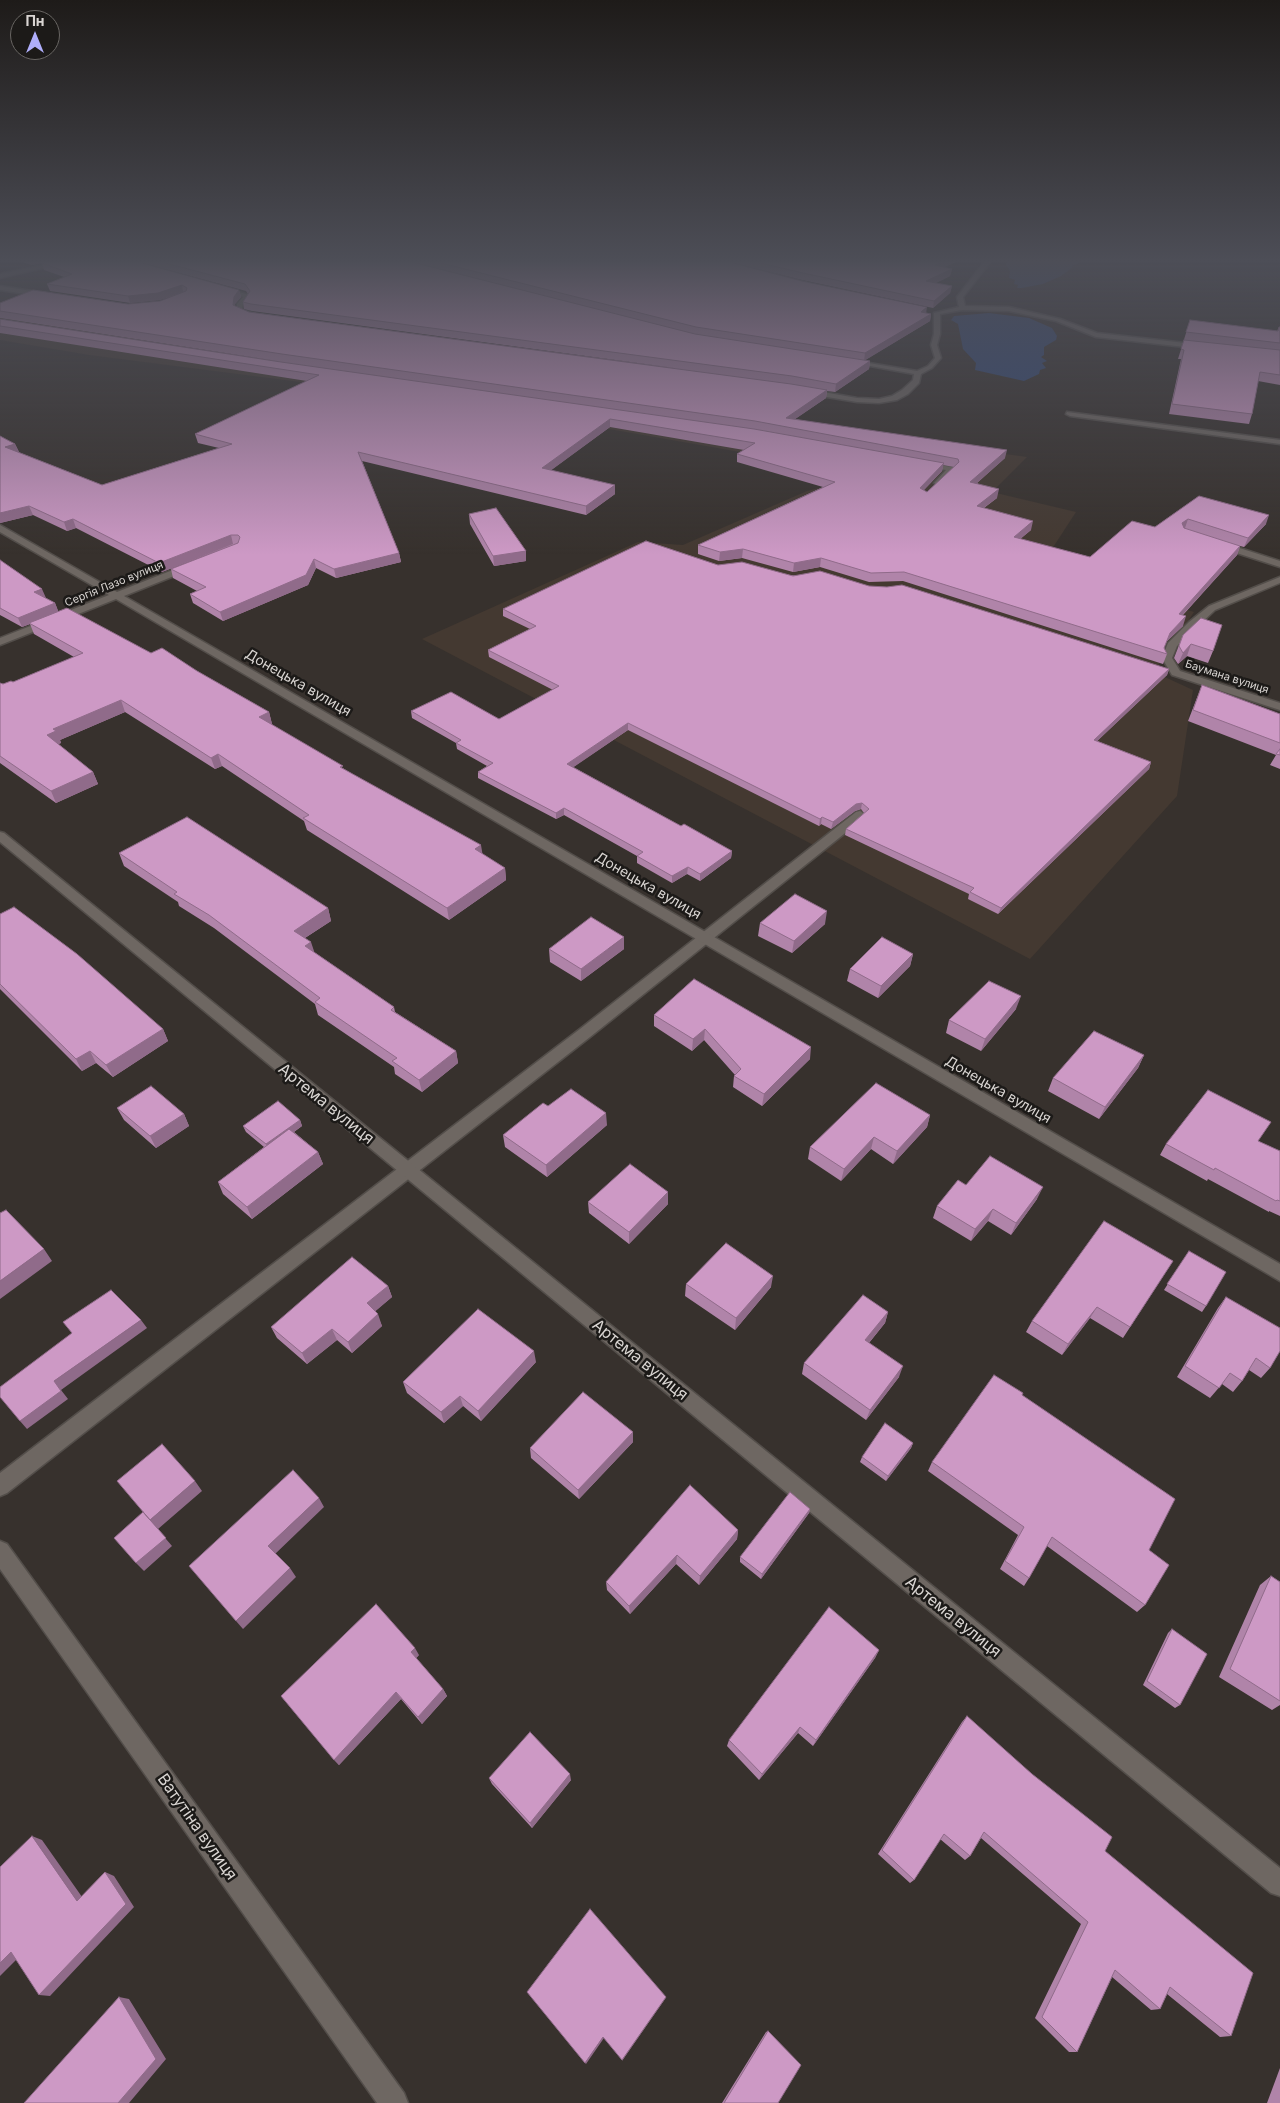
<!DOCTYPE html>
<html>
<head>
<meta charset="utf-8">
<style>
	body { margin:0 }
	#map { position:relative; width:1280px; height:2103px; overflow:hidden; background:#37312d; font-family:Inter,sans-serif }
	canvas { display:block }
	.north { position:absolute; left:10px; top:10px; width:50px; height:50px; box-sizing:border-box; background:#1c1a18; border:1px solid #686562; border-radius:50%; rotate:0deg; font-size:14px; font-weight:700; line-height:20px; text-align:center; color:#d9d5d2 }
	.north::after { content:''; display:block; margin:auto; width:18px; height:22px; background:#afaefa; clip-path:polygon(50% 0,100% 100%,50% 72%,0 100%) }
</style>
</head>
<body>
<div id="map">
<canvas width="1280" height="2103"></canvas>
<div class="north">Пн</div>
</div>
<script>
const ctx = document.querySelector('canvas').getContext('2d');
ctx.lineJoin = 'round';
function paint(path, color) { ctx.fillStyle = color; ctx.fill(path, 'evenodd'); }
const toPath = rows => new Path2D(rows.map(r => 'M' + r).join(''));
function strokePath(path, color, width, dash) { ctx.strokeStyle = color; ctx.lineWidth = width; ctx.lineCap = dash ? 'butt' : 'round'; ctx.setLineDash(dash || []); ctx.stroke(path); }
function drawText(font, color, halo, rows, align = 'center') {
  ctx.font = font + ' Inter,sans-serif'; ctx.lineWidth = 5; ctx.setLineDash([]); ctx.textBaseline = 'middle'; ctx.strokeStyle = halo; ctx.fillStyle = color; for (const [text, x, y, turn = 0] of rows) {
    ctx.save(); ctx.translate(x, y); ctx.rotate((+turn || 0) * Math.PI / 180); ctx.textAlign = isNaN(turn) ? turn : align; if (halo) ctx.strokeText(text, 0, 0); ctx.fillText(text, 0, 0); ctx.restore();
  }
}
paint(toPath([
	[0,310,463,378,1027,457,992,492,1076,512,1050,552,1118,589,1194,612,1154,672,1193,690,1177,796,1030,959,422,639,638,542,683,545,807,491,853,480,860,473,449,401,89,355,0,340]
]), '#443931');
paint(toPath([
	[1007,261,1083,261,1072,266,1072,268,1061,276,1043,284,1022,288,1017,288,1018,285,1014,284,1015,280,1009,278,1010,271,1006,265],
	[989,313,1029,318,1052,328,1057,336,1056,340,1044,347,1044,355,1041,357,1047,361,1042,363,1046,368,1040,370,1039,374,1024,381,975,370,976,363,963,349,958,324,951,320,954,316]
]), '#314878');
const lane = toPath([
	[0,286,45,293,48,295,45,297,0,290,0,286],
	[920,462,952,467,956,469,938,485,934,483,946,470,920,466,920,462],
	[860,811,866,815,864,818,590,1037,7,1493,0,1496,0,1473,580,1029,856,812,860,811]
]);
const street = toPath([
	[63,261,73,261,0,278,0,274,63,261],
	[985,261,991,261,963,297,965,306,1009,307,1060,319,1097,333,1203,345,1206,347,1203,349,1096,337,1056,321,1009,311,962,310,940,314,940,334,937,345,941,358,932,368,921,374,919,383,908,394,897,400,879,403,857,402,803,393,803,389,806,389,857,398,879,399,892,396,902,390,913,380,914,374,848,362,851,360,917,371,928,366,935,358,931,345,934,334,934,313,959,307,957,297,985,261],
	[222,287,249,295,243,304,242,310,258,315,258,317,237,312,237,304,243,297,220,290,222,287],
	[1067,412,1280,440,1280,444,1070,416,1066,414,1067,412],
	[0,525,117,592,188,564,194,564,194,568,124,596,1280,1264,1280,1281,116,599,0,645,0,638,109,595,0,532,0,525],
	[1221,542,1280,561,1280,567,1218,547,1218,543,1221,542],
	[1280,577,1280,583,1215,610,1177,646,1172,658,1180,671,1280,703,1280,710,1172,675,1162,658,1168,643,1189,622,1209,606,1280,577],
	[0,832,4,833,1280,1868,1280,1896,1271,1893,0,842,0,832],
	[0,1541,7,1544,404,2093,408,2103,377,2103,0,1569,0,1541]
]);
strokePath(lane, '#534e4a', 3);
strokePath(street, '#534e4a', 3);
paint(lane, '#6e6762');
paint(street, '#6e6762');
paint(toPath([
	[20,261,135,261,239,290,241,297,235,304,235,306,249,312,682,369,252,311,244,309,243,302,248,294,246,291,135,261,958,261,944,267,952,269,950,276,936,283,952,286,950,293,933,308,802,280,754,268,931,314,930,321,865,360,870,361,869,369,835,392,827,391,826,398,795,419,1005,458,977,483,997,498,984,508,1031,530,1020,539,1090,557,1155,527,1199,496,1266,524,1244,547,1240,546,1237,555,1183,615,1183,626,1166,642,1164,648,1167,654,1163,664,903,581,869,582,820,567,793,572,742,558,719,561,698,554,698,545,823,487,737,462,737,454,744,450,610,427,551,470,615,494,586,515,362,461,399,553,401,562,336,578,316,568,308,585,223,621,193,603,190,594,197,591,173,578,171,569,234,544,162,572,76,528,67,531,33,515,0,523,15,444,19,452,18,452,102,485,219,448,198,443,195,434,307,381,0,333,0,319,283,362,0,318,0,303,128,304,160,301,170,297,160,300,130,303,50,291,47,284,64,277,44,270,42,263,32,265],
	[943,465,954,467,927,492,924,490,942,471],
	[1190,320,1277,331,1279,327,1280,327,1280,385,1258,381,1252,414,1249,424,1169,414,1181,359,1178,359],
	[469,514,526,561,494,566,470,524],
	[0,560,46,598,55,603,58,611,151,653,197,671,269,712,272,724,271,724,505,868,506,880,449,920,307,830,304,821,222,766,215,769,125,712,60,740,61,743,58,744,93,772,98,784,56,803,0,763,0,683,3,684,13,682,74,657,34,634,30,624,22,627,0,615],
	[718,565,869,586,1169,669,1167,675,1097,741,1151,762,1149,769,998,914,968,899,969,894,845,835,846,829,864,813,861,809,855,811,831,829,821,824,819,826,628,730,573,767,681,826,732,851,731,858,700,881,687,874,672,883,637,863,637,856,564,815,556,819,478,778,478,772,487,766,457,749,456,743,412,718,411,711,499,719,553,690,489,657,488,650,530,629,503,616,503,609],
	[1183,635,1213,651,1208,663,1187,656,1178,664,1174,658],
	[1202,685,1280,714,1280,769,1270,765,1276,755,1188,721],
	[119,853,328,908,331,921,305,938,314,952,394,1007,395,1012,456,1051,458,1063,422,1092,395,1074,394,1067,318,1015,315,1004,214,928,179,906,178,902,124,866],
	[0,914,163,1029,168,1041,113,1077,96,1063,82,1071,0,989],
	[760,923,825,924,792,953,758,936],
	[549,949,624,949,581,981,550,962],
	[913,954,910,966,878,998,847,981,850,969],
	[694,979,810,1059,762,1106,733,1087,734,1076,735,1075,704,1040,692,1051,654,1026,654,1015],
	[1016,1009,981,1051,946,1033,949,1020],
	[1144,1055,1138,1068,1099,1119,1048,1091,1053,1078],
	[548,1106,607,1125,547,1177,505,1147,503,1135],
	[117,1108,184,1114,189,1126,156,1148,124,1120],
	[930,1115,927,1127,893,1164,871,1149,841,1181,808,1159,810,1147],
	[300,1120,302,1126,294,1132,318,1152,323,1164,252,1219,223,1194,218,1182,264,1147,246,1132,243,1126],
	[1258,1141,1280,1151,1280,1216,1269,1211,1269,1212,1208,1179,1207,1181,1160,1155,1166,1144],
	[966,1185,1037,1199,1011,1235,988,1221,971,1241,933,1218,937,1206],
	[668,1192,668,1204,629,1244,589,1213,588,1202],
	[1189,1251,1206,1306,1202,1312,1164,1290],
	[1173,1261,1123,1338,1090,1318,1062,1355,1026,1332,1032,1321],
	[686,1284,771,1287,735,1330,685,1296],
	[388,1286,392,1297,375,1311,382,1326,352,1353,337,1340,307,1364,277,1338,271,1327],
	[1226,1297,1270,1368,1261,1378,1249,1370,1242,1381,1233,1392,1222,1384,1210,1398,1177,1377,1218,1308],
	[888,1312,885,1323,869,1343,899,1377,866,1420,802,1374,804,1363],
	[536,1362,481,1421,463,1406,444,1423,407,1393,403,1382],
	[1022,1395,1149,1550,1145,1605,1137,1612,1047,1546,1029,1578,1024,1586,1000,1569,1018,1535,928,1471,932,1462],
	[633,1432,633,1442,579,1499,531,1458,530,1448],
	[913,1443,911,1448,886,1481,860,1462,862,1457],
	[810,1509,809,1513,761,1579,740,1562,740,1557],
	[738,1530,737,1539,699,1585,676,1564,630,1614,607,1590,606,1582],
	[1271,1576,1280,1582,1280,1705,1272,1710,1219,1677,1260,1585],
	[1172,1629,1180,1705,1175,1708,1143,1685,1168,1633],
	[879,1650,875,1658,813,1746,798,1733,759,1780,727,1746,729,1740],
	[419,1655,416,1658,443,1689,447,1696,422,1724,401,1699,339,1765,281,1696],
	[967,1716,1105,1851,1231,2036,1220,2037,1167,1994,1160,2009,1151,2010,1112,1977,1077,2052,1069,2052,1035,2018,1081,1924,981,1838,970,1856,965,1860,940,1839,914,1880,910,1883,878,1854,962,1722],
	[489,1778,571,1780,532,1828,492,1784],
	[768,2031,778,2103,722,2103,766,2032],
	[1280,2068,1280,2103,1267,2103]
]), '#b084a9');
paint(toPath([
	[31,261,55,261,32,265],
	[945,261,958,261,934,272,935,265],
	[952,269,950,276,925,288,926,281],
	[182,285,183,292,160,300,130,303,128,296],
	[952,286,950,293,933,308,934,301],
	[239,290,241,297,235,304,234,312,233,305,234,297],
	[927,307,926,314,921,312],
	[931,314,930,321,864,361,865,353],
	[870,361,869,369,835,392,836,384],
	[827,390,826,398,785,426,786,418],
	[610,419,610,427,542,477,542,468],
	[15,444,19,452,8,455,5,447],
	[1007,450,1005,458,969,490,970,482],
	[944,463,942,471,918,496,920,488],
	[615,485,615,494,586,515,586,506],
	[999,489,997,498,975,514,977,506],
	[29,506,33,515,0,523,0,513],
	[1269,515,1266,524,1244,547,1248,538],
	[73,519,76,528,67,531,64,522],
	[1188,519,1185,528,1179,532,1182,523],
	[1033,521,1031,530,1012,546,1014,537],
	[231,535,233,544,162,572,159,563],
	[1240,546,1237,555,1175,623,1179,614],
	[743,549,742,558,719,561,720,552],
	[526,551,526,561,494,566,493,556],
	[399,553,401,562,336,578,334,569],
	[821,558,820,567,793,572,794,563],
	[314,559,316,568,308,585,223,621,220,612],
	[42,589,46,598,34,592],
	[55,603,59,613,29,623,30,624,22,627,18,618],
	[1186,616,1183,626,1166,642,1160,657,1170,633],
	[1191,644,1187,656,1178,664,1183,653],
	[1169,669,1167,675,1092,746,1094,740],
	[121,700,125,712,60,740,61,743,52,747,47,735,53,729],
	[269,712,272,724,263,729,259,717],
	[628,723,628,730,568,771,567,764],
	[218,754,222,766,215,769,211,758],
	[1151,762,1149,769,998,914,1001,908],
	[93,772,98,784,56,803,51,791],
	[862,803,861,809,855,811,831,829,833,822,856,804],
	[564,808,564,815,556,819,556,813],
	[822,817,821,824,819,826,820,819],
	[481,845,483,857,475,849],
	[732,851,731,858,700,881,700,874],
	[688,867,687,874,672,883,672,876],
	[505,868,506,880,449,920,447,908],
	[328,908,331,921,297,943,294,931],
	[827,911,825,924,792,953,794,941],
	[624,937,624,949,581,981,581,969],
	[311,942,315,954,305,946],
	[913,954,910,966,878,998,881,986],
	[1021,996,1016,1009,981,1051,985,1039],
	[163,1029,168,1041,113,1077,106,1065],
	[705,1029,704,1040,692,1051,693,1039],
	[811,1047,810,1059,762,1106,764,1094],
	[90,1051,96,1063,82,1071,76,1059],
	[456,1051,458,1063,422,1092,419,1080],
	[1144,1055,1138,1068,1099,1119,1105,1107],
	[606,1113,607,1125,547,1177,546,1165],
	[184,1114,189,1126,156,1148,150,1136],
	[930,1115,927,1127,893,1164,897,1151],
	[300,1120,302,1126,268,1150,266,1144],
	[874,1137,871,1149,841,1181,844,1169],
	[318,1152,323,1164,252,1219,247,1207],
	[1043,1187,1037,1199,1011,1235,1016,1223],
	[668,1192,668,1204,629,1244,629,1232],
	[993,1209,988,1221,971,1241,975,1229],
	[44,1249,52,1261,0,1299,0,1281],
	[773,1276,771,1287,735,1330,736,1318],
	[388,1286,392,1297,371,1315,367,1303],
	[1097,1307,1090,1318,1062,1355,1068,1344],
	[888,1312,885,1323,862,1351,865,1340],
	[378,1314,382,1326,352,1353,348,1342],
	[141,1320,147,1328,61,1390,68,1399,27,1429,20,1421,54,1381],
	[332,1329,337,1340,307,1364,302,1353],
	[534,1351,536,1362,481,1421,478,1411],
	[903,1366,899,1377,866,1420,870,1410],
	[460,1396,463,1406,444,1423,441,1412],
	[633,1432,633,1442,579,1499,578,1490],
	[913,1443,911,1448,886,1481,888,1476],
	[195,1481,202,1491,158,1529,150,1520],
	[319,1498,324,1507,274,1555,268,1546],
	[810,1509,809,1513,761,1579,762,1574],
	[143,1512,172,1546,144,1571,136,1563],
	[738,1530,737,1539,699,1585,700,1576],
	[677,1555,676,1564,630,1614,629,1606],
	[290,1568,296,1577,243,1629,236,1621],
	[415,1648,419,1655,415,1659,411,1652],
	[879,1650,875,1658,813,1746,816,1740],
	[443,1689,447,1696,422,1724,418,1717],
	[396,1692,401,1699,339,1765,334,1760],
	[800,1727,798,1733,759,1780,762,1774],
	[570,1774,571,1780,532,1828,530,1823],
	[32,1836,42,1840,87,1904,77,1901],
	[105,1872,114,1876,134,1907,50,1996,39,1995],
	[11,1952,22,1954,0,1976,0,1963],
	[119,1997,129,1999,166,2059,129,2103,118,2103],
	[666,1997,665,1999,622,2061,622,2060],
	[603,2037,604,2038,586,2064,585,2063]
]), '#906b8a');
const building = toPath([
	[51,261,135,261,239,290,234,297,233,305,249,312,791,384,827,390,786,418,1007,450,970,482,999,489,977,506,1033,521,1014,537,1090,557,1132,521,1155,527,1199,496,1269,515,1248,538,1188,519,1182,523,1184,528,1240,546,1179,614,1186,616,1170,633,1164,648,1167,654,904,572,871,573,821,558,794,563,743,549,720,552,698,545,835,482,737,454,755,443,610,419,542,468,615,485,586,506,358,452,399,553,334,569,314,559,306,575,220,612,190,594,206,587,171,569,238,543,240,537,238,535,231,535,159,563,73,519,64,522,29,506,0,513,0,436,15,444,5,447,102,485,232,444,195,434,319,375,0,326,0,319,281,362,754,429,944,463,920,488,927,492,959,462,958,459,755,421,282,354,0,311,0,303,33,290,128,304,160,301,186,291,187,288,182,285,158,293,128,296,47,284,72,274,42,263,51,261],
	[158,261,408,261,695,334,870,361,836,384,792,376,251,304,243,302,250,291,245,284,158,261],
	[433,261,726,261,802,281,927,307,921,312,931,314,865,353,696,327,433,261],
	[752,261,945,261,935,265,952,269,926,281,952,286,934,301,803,273,752,261],
	[1190,320,1278,331,1279,327,1280,327,1280,343,1186,332,1190,320],
	[1184,340,1280,350,1280,375,1260,372,1252,414,1172,404,1184,350,1181,349,1184,340],
	[496,508,526,551,493,556,469,514,496,508],
	[646,541,718,565,742,562,793,576,820,571,869,586,887,587,902,585,1169,669,1094,740,1151,762,1001,908,970,892,974,888,846,829,869,809,862,803,856,804,833,822,822,817,820,819,628,723,567,764,681,826,684,824,732,851,700,874,688,867,672,876,637,856,643,852,564,808,556,813,478,772,493,763,456,743,461,740,411,711,451,692,499,719,559,686,488,650,536,626,503,609,646,541],
	[0,560,42,589,34,592,55,603,18,618,0,608,0,560],
	[67,608,151,653,162,648,197,671,269,712,259,717,343,766,340,767,481,845,475,849,505,868,447,908,303,818,309,815,218,754,211,758,121,700,53,729,56,731,47,735,93,772,51,791,0,756,0,683,3,684,11,681,13,682,83,653,29,623,67,608],
	[1201,618,1222,625,1213,651,1191,644,1183,653,1179,646,1183,635,1201,618],
	[1202,685,1280,714,1280,743,1193,710,1202,685],
	[1280,749,1280,755,1276,754,1280,749],
	[187,817,328,908,294,931,311,942,305,946,394,1007,391,1010,456,1051,419,1080,392,1061,397,1058,315,1002,320,998,209,915,174,894,177,892,119,853,187,817],
	[795,894,827,911,794,941,760,923,795,894],
	[14,907,77,954,163,1029,106,1065,90,1051,76,1059,0,984,0,914,14,907],
	[591,917,624,937,581,969,549,949,591,917],
	[882,937,913,954,881,986,850,969,882,937],
	[694,979,811,1047,764,1094,734,1076,741,1069,705,1029,693,1039,654,1015,694,979],
	[989,981,1021,996,985,1039,949,1020,989,981],
	[1094,1031,1144,1055,1105,1107,1053,1078,1094,1031],
	[876,1083,930,1115,897,1151,874,1137,844,1169,810,1147,876,1083],
	[151,1086,184,1114,150,1136,117,1108,151,1086],
	[571,1089,606,1113,546,1165,503,1135,543,1103,548,1106,571,1089],
	[1208,1090,1271,1122,1258,1141,1280,1151,1280,1201,1277,1200,1276,1201,1215,1168,1214,1170,1166,1144,1208,1090],
	[278,1101,300,1120,266,1144,243,1126,278,1101],
	[289,1129,318,1152,247,1207,218,1182,289,1129],
	[990,1156,1043,1187,1016,1223,993,1209,975,1229,937,1206,958,1180,966,1185,990,1156],
	[630,1164,668,1192,629,1232,588,1202,630,1164],
	[6,1210,44,1249,0,1281,0,1213,6,1210],
	[1104,1221,1173,1261,1130,1327,1097,1307,1068,1344,1032,1321,1104,1221],
	[726,1243,773,1276,736,1318,686,1284,726,1243],
	[1189,1251,1226,1272,1206,1306,1167,1284,1189,1251],
	[352,1257,388,1286,367,1303,378,1314,348,1342,332,1329,302,1353,271,1327,352,1257],
	[111,1290,141,1320,54,1381,61,1391,20,1421,0,1397,0,1387,72,1333,63,1322,111,1290],
	[863,1295,888,1312,865,1340,903,1366,870,1410,804,1363,863,1295],
	[1226,1297,1280,1328,1280,1351,1270,1368,1256,1358,1242,1381,1230,1373,1219,1388,1185,1366,1226,1297],
	[478,1309,534,1351,478,1411,460,1396,441,1412,403,1382,478,1309],
	[994,1375,1023,1393,1022,1395,1175,1499,1149,1550,1169,1565,1145,1605,1052,1537,1029,1578,1005,1561,1024,1527,932,1462,994,1375],
	[583,1392,633,1432,578,1490,530,1448,583,1392],
	[885,1423,913,1443,888,1476,862,1457,885,1423],
	[162,1444,195,1481,150,1520,117,1481,162,1444],
	[293,1470,319,1498,268,1546,290,1568,236,1621,189,1566,293,1470],
	[690,1485,738,1530,700,1576,677,1555,629,1606,606,1582,690,1485],
	[790,1492,810,1509,762,1574,740,1557,790,1492],
	[143,1512,166,1538,136,1563,114,1538,143,1512],
	[1271,1576,1280,1582,1280,1701,1230,1669,1271,1576],
	[376,1604,415,1648,411,1652,443,1689,418,1717,396,1692,334,1760,281,1696,376,1604],
	[829,1607,879,1650,816,1740,800,1727,762,1774,729,1740,829,1607],
	[1172,1629,1207,1654,1180,1705,1147,1681,1172,1629],
	[967,1716,1032,1774,1112,1837,1105,1851,1253,1973,1231,2036,1170,1987,1160,2009,1115,1970,1077,2052,1042,2017,1088,1922,984,1832,970,1856,944,1834,914,1880,882,1850,967,1716],
	[530,1732,570,1774,530,1823,489,1778,530,1732],
	[32,1836,77,1901,105,1872,126,1904,39,1995,11,1952,0,1963,0,1867,32,1836],
	[590,1909,666,1997,622,2060,603,2037,585,2063,527,1992,590,1909],
	[119,1997,156,2059,118,2103,24,2103,119,1997],
	[768,2031,801,2065,778,2103,724,2103,768,2031]
]);
paint(building, '#cd99c5');
strokePath(building, '#906b8a', 1);
const sky = ctx.createLinearGradient(0, 0, 0, 555);
sky.addColorStop(0, '#1e1b19');
sky.addColorStop(0.47, '#4d4e57');
sky.addColorStop(1, '#4d4e5700');
ctx.fillStyle = sky;
ctx.fillRect(0, 0, 1280, 555);
drawText('11px', '#d9d5d2', '#1c1a18', [
	["Сергія Лазо вулиця",114,584,-22],
	["Баумана вулиця",1227,677,18]
]);
drawText('14px', '#d9d5d2', '#1c1a18', [
	["Донецька вулиця",298,683,30],
	["Донецька вулиця",648,886,30],
	["Донецька вулиця",998,1090,30]
]);
drawText('16px', '#d9d5d2', '#1c1a18', [
	["Артема вулиця",326,1104,39],
	["Артема вулиця",640,1360,39],
	["Артема вулиця",953,1617,39],
	["Ватутіна вулиця",197,1827,55]
]);
</script>
</body>
</html>
